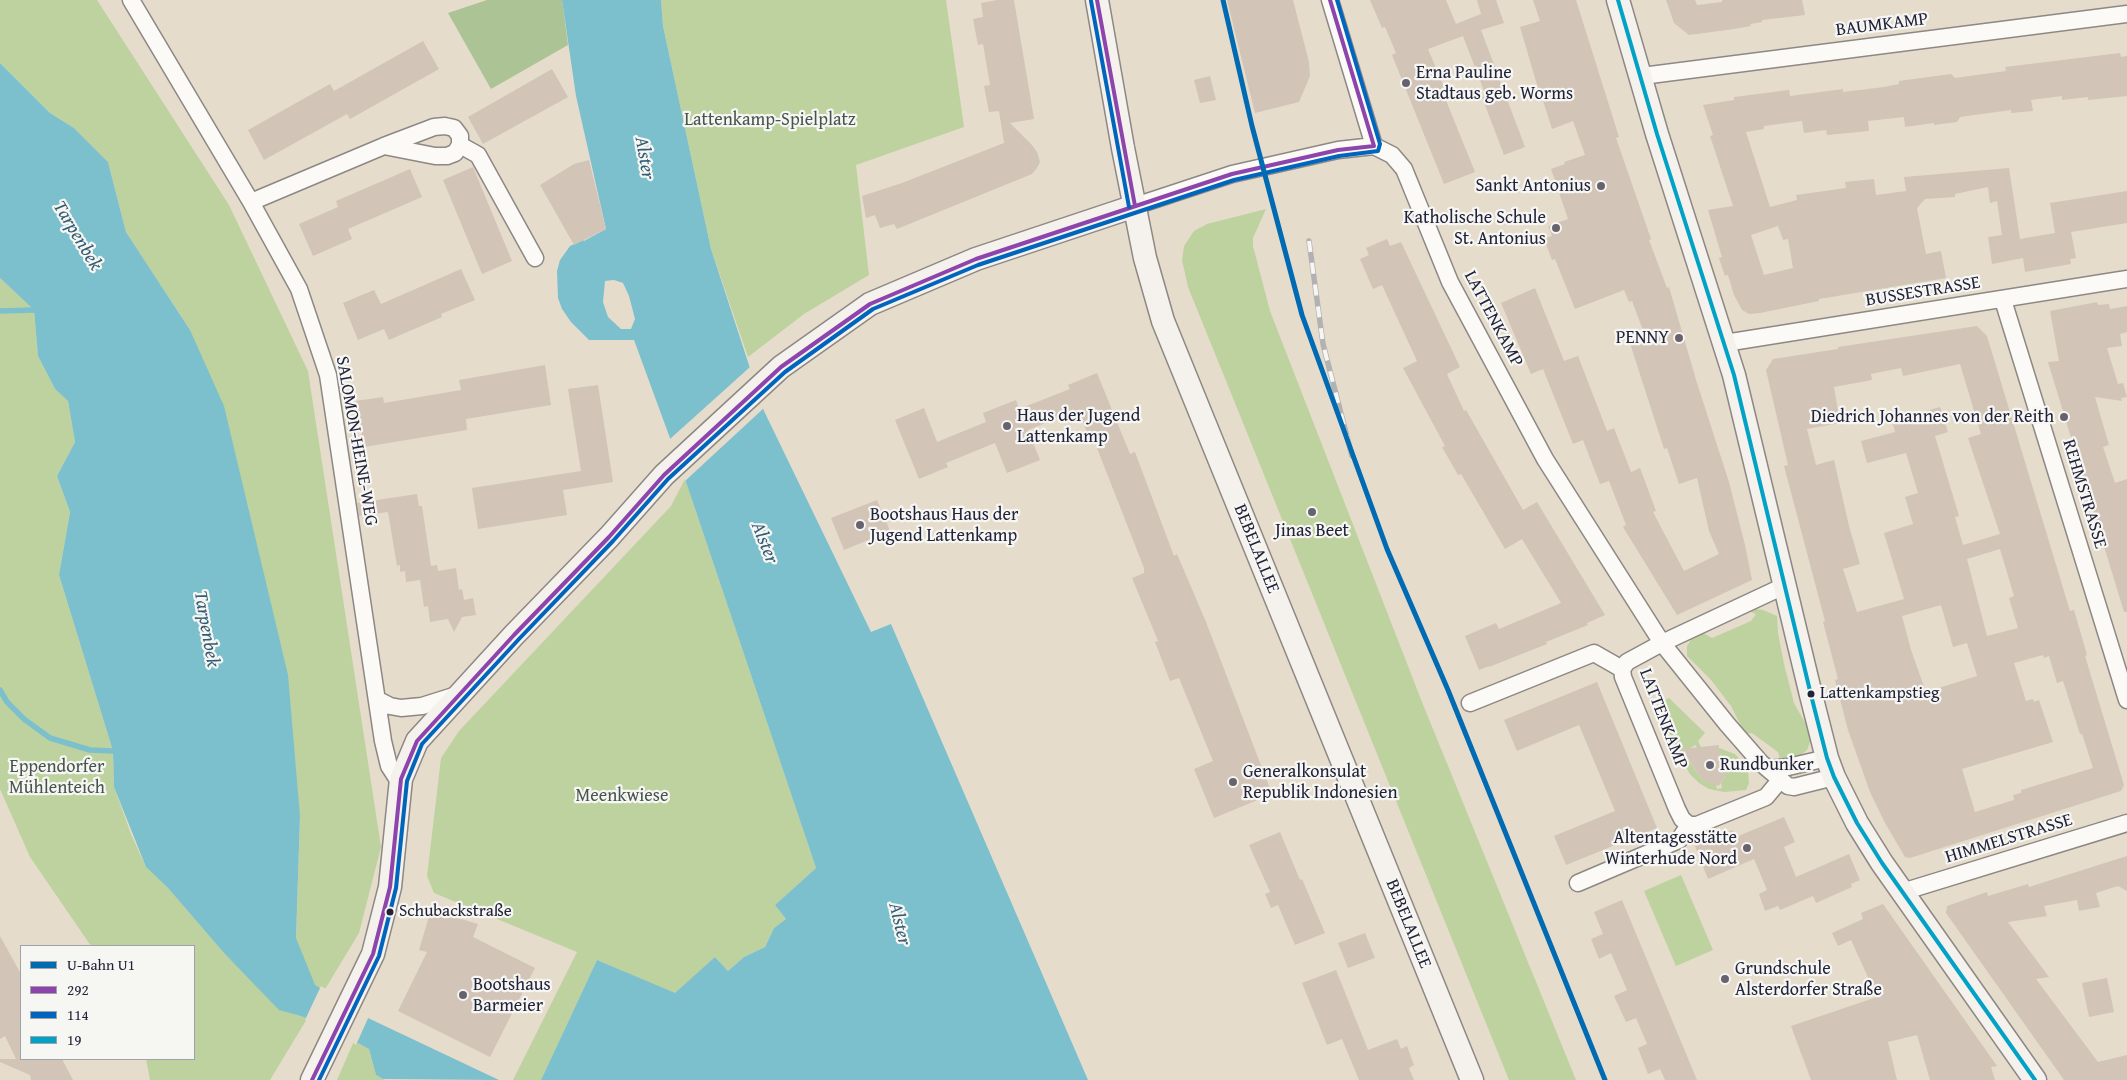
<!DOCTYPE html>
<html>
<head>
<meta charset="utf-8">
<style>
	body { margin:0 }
	#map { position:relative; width:2127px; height:1080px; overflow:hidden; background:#e6dccc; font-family:"Gentium Book Plus",serif }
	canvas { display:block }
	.legend { position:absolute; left:20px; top:945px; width:175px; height:115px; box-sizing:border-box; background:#f6f6f2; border:1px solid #a1a1a9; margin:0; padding:6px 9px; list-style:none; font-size:15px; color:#22223b }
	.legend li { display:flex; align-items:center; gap:10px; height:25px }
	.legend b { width:25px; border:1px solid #a1a1a9 }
</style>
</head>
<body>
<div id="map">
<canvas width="2127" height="1080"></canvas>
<ul class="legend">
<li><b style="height:6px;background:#006ab3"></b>U-Bahn U1</li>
<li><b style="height:6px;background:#8e44ad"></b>292</li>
<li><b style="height:6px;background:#0065bd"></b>114</li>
<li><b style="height:6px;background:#02a2c7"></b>19</li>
</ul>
</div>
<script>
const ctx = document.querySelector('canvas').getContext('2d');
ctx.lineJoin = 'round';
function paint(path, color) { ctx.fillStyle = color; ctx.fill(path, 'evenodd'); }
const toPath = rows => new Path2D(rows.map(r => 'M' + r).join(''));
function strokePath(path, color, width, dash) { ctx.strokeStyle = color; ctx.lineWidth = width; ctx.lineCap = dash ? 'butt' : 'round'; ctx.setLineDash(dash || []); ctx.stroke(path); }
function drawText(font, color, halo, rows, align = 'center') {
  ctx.font = font + ' "Gentium Book Plus",serif'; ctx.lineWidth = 4.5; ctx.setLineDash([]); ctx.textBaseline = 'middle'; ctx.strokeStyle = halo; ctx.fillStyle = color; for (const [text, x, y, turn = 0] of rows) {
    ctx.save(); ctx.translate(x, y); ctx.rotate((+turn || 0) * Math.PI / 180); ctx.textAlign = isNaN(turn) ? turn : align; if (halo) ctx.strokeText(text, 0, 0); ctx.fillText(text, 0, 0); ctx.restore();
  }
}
paint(toPath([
	[0,0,97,0,229,205,308,371,381,847,359,933,270,1080,150,1080,146,1059,194,1059,194,946,91,946,30,857,0,789,0,278,34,310,38,356,55,389,68,401,75,442,57,476,70,512,59,575,113,751,114,787,131,834,146,867,168,888,223,952,270,999,295,971,300,816,190,330,126,232,108,162,74,128,50,113,0,63],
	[661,0,946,0,964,127,856,165,869,275,804,314,748,357,711,249,663,26],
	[1266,209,1253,238,1253,246,1270,311,1422,702,1576,1080,1509,1080,1188,287,1182,260,1184,246,1194,231,1207,224],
	[685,479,816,868,775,905,786,919,774,928,765,947,744,957,728,971,715,957,675,994,597,960,541,1080,513,1080,577,952,434,893,427,876,441,758,459,731,671,506],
	[1749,608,1763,610,1777,616,1778,633,1784,664,1794,703,1808,728,1811,739,1807,750,1797,758,1785,761,1780,759,1778,752,1752,733,1745,734,1731,706,1711,680,1687,656,1687,646,1694,635,1700,631,1712,638,1751,621,1756,614,1751,612],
	[1669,698,1705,733,1698,741,1701,747,1698,749,1695,745,1684,753,1702,780,1716,784,1717,789,1722,788,1721,783,1728,770,1726,761,1719,753,1719,748,1735,754,1743,763,1748,772,1749,783,1746,790,1724,792,1709,789,1699,783,1689,773,1667,728,1662,702],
	[1681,875,1713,950,1676,966,1644,891],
	[354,1041,369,1049,376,1075,385,1080,337,1080]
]), '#bdd29e');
paint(toPath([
	[487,0,562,0,568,45,491,89,448,13]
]), '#acc395');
paint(toPath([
	[562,0,661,0,663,26,711,249,764,411,871,632,891,624,1088,1080,541,1080,597,960,675,993,715,957,728,971,744,957,765,947,774,928,786,919,775,905,816,868,685,479,634,340,589,340,571,322,562,309,558,298,557,271,560,260,570,246,583,240,584,241,606,229,576,96],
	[614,280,623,283,629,296,635,319,631,329,621,329,608,317,603,302,605,281],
	[0,63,50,113,74,128,108,162,126,232,190,330,224,406,288,675,300,816,296,938,315,985,368,1018,499,1080,383,1079,376,1075,369,1049,354,1041,356,1037,301,1016,279,1010,223,952,168,888,146,867,114,787,113,751,59,575,70,512,57,476,75,442,68,401,55,389,38,356,34,310,0,278]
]), '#7cc0cd');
paint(toPath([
	[750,367,764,408,685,481,670,439],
	[321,986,369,1016,356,1045,352,1042,353,1038,305,1020]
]), '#e6dccc');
strokePath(toPath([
	[0,311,34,310],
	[0,690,7,702,24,719,50,738,90,750,113,751]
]), '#7cc0cd', 5.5);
paint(toPath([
	[997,0,1014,0,1034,119,1010,123,1032,145,1037,152,1040,162,1037,168,1032,174,897,229,894,224,880,228,875,215,866,218,862,196,902,183,1004,143,999,111,989,112,984,86,990,85,983,44,978,45,973,19,983,17,981,3],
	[1227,0,1293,0,1309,62,1310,76,1299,102,1255,113],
	[1370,0,1446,0,1456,24,1481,14,1477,0,1496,0,1504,23,1481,30,1525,147,1504,155,1482,97,1486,96,1463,36,1428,49,1444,87,1441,88,1475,172,1444,184,1392,55,1396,53,1385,27,1382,28],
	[1533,0,1576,0,1619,137,1616,138,1651,239,1649,240,1667,288,1669,287,1697,383,1729,482,1745,545,1752,580,1677,615,1623,527,1626,525,1609,481,1600,484,1583,440,1573,444,1543,369,1531,374,1501,303,1535,288,1564,361,1578,356,1607,431,1614,428,1631,472,1640,468,1656,511,1653,512,1684,571,1719,554,1709,531,1697,478,1679,484,1667,448,1664,449,1629,340,1644,333,1632,301,1629,302,1624,290,1575,309,1555,259,1552,260,1544,239,1552,236,1548,226,1568,219,1551,169,1565,164,1564,162,1585,155,1573,121,1552,129,1539,88,1538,88,1520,27,1540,21],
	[1666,0,1695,0,1697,5,1722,2,1722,0,1802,0,1805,15,1762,20,1762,22,1750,24,1751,26,1734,29,1689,35,1674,23],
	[423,41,439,69,350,119,347,114,264,160,248,130,330,84,334,91],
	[2120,53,2121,57,2127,56,2127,96,2088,100,2088,97,2062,100,2062,96,2031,100,2033,111,2011,113,2011,110,1960,117,1957,122,1934,125,1934,123,1905,127,1904,117,1868,121,1869,131,1827,135,1826,130,1804,133,1802,121,1764,126,1764,129,1746,132,1770,207,1797,200,1796,195,1846,188,1845,182,1874,179,1876,195,1906,191,1904,177,2009,168,2020,239,2055,233,2050,203,2127,191,2127,223,2071,232,2076,258,2070,259,2071,264,2025,272,2023,258,1992,264,1988,237,2002,235,1997,201,1990,203,1988,187,1955,194,1955,197,1925,199,1917,208,1926,254,1941,251,1946,278,1819,299,1819,301,1760,313,1749,314,1742,310,1734,295,1728,275,1725,276,1719,258,1722,257,1708,210,1733,206,1710,136,1713,135,1703,105,1734,100,1734,97,1789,90,1790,96,1843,89,1843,92,1884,87,1899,84,1899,81,1951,74,1955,78,2006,71,2005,67],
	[1778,226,1783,240,1788,239,1793,268,1764,275,1751,235],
	[552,69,568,97,483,144,468,117],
	[1210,76,1216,100,1200,103,1194,80],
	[589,160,606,229,574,245,540,185,574,164],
	[473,167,512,261,482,274,443,180],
	[410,169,422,197,348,229,352,239,313,256,299,224,338,207,336,201],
	[1387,239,1390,246,1401,242,1460,367,1447,374,1464,411,1466,410,1523,510,1537,502,1605,615,1587,623,1588,625,1546,642,1547,644,1489,667,1489,666,1479,670,1465,636,1496,623,1499,629,1561,603,1522,539,1505,549,1461,474,1458,475,1442,447,1445,446,1403,368,1417,361,1382,285,1373,289,1360,259,1369,255,1366,248],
	[461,269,475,300,441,314,442,317,389,340,384,329,358,340,343,303,374,290,381,304],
	[2097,302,2098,305,2109,304,2110,309,2127,306,2127,332,2120,334,2122,346,2107,348,2118,384,2123,383,2127,397,2121,398,2122,401,2095,397,2109,445,2103,447,2115,483,2127,479,2127,612,2124,612,2048,362,2059,361,2050,311],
	[1977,326,1987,336,2070,611,2074,610,2087,655,2085,656,2124,785,2121,791,1910,858,1905,857,1885,823,1870,792,1848,730,1835,680,1838,679,1823,622,1825,621,1784,466,1788,465,1766,370,1773,359,1838,349,1838,347],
	[1960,364,1981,434,1968,438,2000,534,1963,545,1955,517,1959,516,1935,436,1948,432,1940,407,1892,421,1895,432,1861,441,1867,463,1906,453,1918,493,1905,497,1913,524,1884,533,1904,599,1857,612,1843,569,1860,564,1849,526,1834,460,1816,465,1807,429,1840,423,1834,387,1872,380,1871,374,1901,368,1903,376],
	[2000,549,2014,596,2009,598,2018,628,1987,636,1967,559],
	[1941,605,1953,647,1967,643,1977,676,1926,692,1911,650,1902,616],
	[2043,655,2044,658,2049,656,2057,683,2063,681,2080,734,2082,734,2093,768,2021,790,2021,793,2013,795,2014,800,1975,812,1962,769,2053,742,2039,700,2034,702,2033,699,2026,701,2014,663],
	[545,365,551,405,466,419,467,430,364,447,356,401,383,397,384,403,461,390,459,380],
	[1097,373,1130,454,1135,452,1174,556,1177,554,1206,622,1272,794,1214,818,1194,769,1213,761,1179,678,1170,681,1155,642,1158,641,1132,578,1144,573,1144,568,1095,443,1092,445,1078,410,1028,430,1040,460,1007,473,995,443,946,463,948,467,919,479,895,420,924,408,937,442,986,422,983,413,1016,400,1019,409,1070,389,1068,385],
	[598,385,613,482,563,490,567,515,478,529,472,488,581,471,568,389],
	[417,494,419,506,422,506,431,566,437,565,438,571,456,568,459,590,462,589,464,600,473,598,476,615,462,617,454,632,448,619,430,622,428,606,424,607,420,580,406,582,405,571,400,572,400,565,397,566,388,512,359,516,357,503],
	[877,500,890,531,844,550,831,518],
	[1597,682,1657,828,1566,865,1554,836,1615,811,1579,725,1517,751,1504,720],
	[1719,745,1719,753,1726,761,1728,770,1719,786,1702,780,1682,749],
	[1784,817,1795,842,1784,847,1796,877,1849,854,1860,880,1851,884,1852,887,1816,903,1813,896,1780,910,1778,906,1765,911,1759,894,1767,890,1754,859,1708,879,1695,846,1733,830,1736,837],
	[1280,832,1300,880,1302,879,1325,933,1295,945,1278,905,1271,908,1265,894,1270,892,1249,845],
	[2127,856,2127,891,2118,886,2096,893,2100,907,2079,911,2077,900,2044,906,2047,916,2008,922,2049,977,2036,979,2098,1062,2127,1055,2127,1080,2064,1080,1946,913,1947,906,1987,892,1988,896,2028,884,2029,887],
	[1622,900,1697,1080,1665,1080,1660,1069,1648,1074,1638,1048,1647,1044,1636,1018,1626,1022,1614,996,1627,990,1611,953,1599,959,1591,939,1603,934,1594,912],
	[1883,904,1997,1066,1991,1067,1995,1080,1930,1080,1917,1035,1888,1042,1897,1080,1811,1080,1791,1026,1877,997,1851,940,1838,946,1832,933,1863,919,1861,913],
	[431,910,478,924,473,937,535,968,490,1057,398,1011,427,952,419,950],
	[1365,933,1375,958,1348,968,1338,943],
	[0,936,21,974,21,1059,62,1059,73,1080,31,1080,30,1075,0,1062,0,1059,16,1059,5,1036,0,1039],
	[1336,970,1368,1050,1397,1039,1401,1049,1407,1046,1414,1065,1409,1068,1414,1080,1359,1080,1342,1039,1327,1045,1302,983],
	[2107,978,2114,1012,2089,1017,2082,983]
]), '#d2c4b7');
const street = toPath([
	[131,0,251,202,299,289,328,375,383,741,389,766,400,783],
	[1330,0,1374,146],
	[1642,76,2127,14],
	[445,126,454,128,460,136,460,145,455,153,447,156,435,156,384,146,434,127,445,126],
	[460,145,478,155,535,258],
	[251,202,384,146],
	[1135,206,1232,174,1338,150,1374,146,1392,155,1404,169,1450,282,1545,459,1662,643,1727,724,1761,763,1788,786,1794,787,1834,777],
	[2003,300,2127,700],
	[1725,343,2127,279],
	[378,700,390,706,401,708,422,706,460,694],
	[1470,703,1594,653,1622,669],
	[1769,769,1788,767,1827,758],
	[1781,779,1766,797,1697,825,1689,825,1682,819,1677,809,1623,677,1622,669,1627,662,1662,643,1784,586],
	[1578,883,1679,840,1689,825],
	[1902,892,2127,823]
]);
const secondary = toPath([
	[1097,0,1123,148,1145,258,1163,321,1472,1080],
	[1618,0,1657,134,1734,375,1811,695,1827,758,1834,777,1857,823,1882,863,2035,1080],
	[312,1080,373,954,390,887,401,779,417,741,514,635,609,537,664,475,781,367,870,304,976,259,1135,206]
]);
strokePath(street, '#8d8884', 19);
strokePath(secondary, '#8d8884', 25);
strokePath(street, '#fbfaf7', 16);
strokePath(secondary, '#f5f1ec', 22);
const rail = toPath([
	[1309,241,1323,344,1352,456]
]);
strokePath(rail, '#b3b2b2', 5.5);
strokePath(rail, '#f6f6f2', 4, [11]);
strokePath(toPath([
	[1097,0,1135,206],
	[312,1080,373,954,390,887,401,779,417,741,514,635,609,537,664,475,781,367,870,304,976,259,1232,174,1338,150,1374,146,1330,0]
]), '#8e44ad', 4);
strokePath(toPath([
	[1091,1,1129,207],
	[319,1080,379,956,396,888,407,781,422,744,519,639,613,541,668,479,785,372,873,309,978,265,1234,180,1339,156,1378,151,1380,144,1337,0]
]), '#0065bd', 4);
strokePath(toPath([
	[1618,0,1657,134,1734,375,1811,695,1827,758,1834,777,1857,823,1882,863,2035,1080]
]), '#02a2c7', 4);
strokePath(toPath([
	[1223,0,1252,126,1302,315,1387,549,1448,690,1605,1080]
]), '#006ab3', 5);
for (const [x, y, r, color] of [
	[1406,83,5,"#67636e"],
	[1601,186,5,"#67636e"],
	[1556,228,5,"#67636e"],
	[1679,338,5,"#67636e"],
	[2064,417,5,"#67636e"],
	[1007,426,5,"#67636e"],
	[1312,512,5,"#67636e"],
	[860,525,5,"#67636e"],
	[1811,694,4.5,"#22223b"],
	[1710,765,5,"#67636e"],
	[1233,782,5,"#67636e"],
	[1747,848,5,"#67636e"],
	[390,912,4.5,"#22223b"],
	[1725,979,5,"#67636e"],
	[463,995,5,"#67636e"]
]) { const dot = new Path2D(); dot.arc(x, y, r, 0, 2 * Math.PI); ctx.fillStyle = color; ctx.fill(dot); strokePath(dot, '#f6f6f2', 2); }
drawText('17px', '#22223b', '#f6f6f2', [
	["Lattenkampstieg",1820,694],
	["Schubackstraße",399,912]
], 'left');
drawText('18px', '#22223b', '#f6f6f2', [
	["BAUMKAMP",1882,25,-7],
	["BUSSESTRASSE",1923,292,-9],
	["LATTENKAMP",1493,319,62],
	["SALOMON-HEINE-WEG",356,441,80],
	["REHMSTRASSE",2084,494,73],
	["BEBELALLEE",1256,549,68],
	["LATTENKAMP",1663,719,69],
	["HIMMELSTRASSE",2009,839,-17],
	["BEBELALLEE",1408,924,68]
]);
drawText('18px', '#22223b', '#f6f6f2', [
	["Erna Pauline",1416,73],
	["Stadtaus geb. Worms",1416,94],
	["Sankt Antonius",1591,186,"right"],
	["Katholische Schule",1546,218,"right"],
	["St. Antonius",1546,239,"right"],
	["PENNY",1669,338,"right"],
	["Haus der Jugend",1017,416],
	["Lattenkamp",1017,437],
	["Diedrich Johannes von der Reith",2054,417,"right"],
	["Bootshaus Haus der",870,515],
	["Jugend Lattenkamp",870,536],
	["Jinas Beet",1312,531,"center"],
	["Rundbunker",1720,765],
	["Generalkonsulat",1243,772],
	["Republik Indonesien",1243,793],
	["Altentagesstätte",1737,838,"right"],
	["Winterhude Nord",1737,859,"right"],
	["Grundschule",1735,969],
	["Alsterdorfer Straße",1735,990],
	["Bootshaus",473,985],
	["Barmeier",473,1006]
], 'left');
drawText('18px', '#47544d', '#f6f6f2', [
	["Lattenkamp-Spielplatz",770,120],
	["Eppendorfer",57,767],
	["Mühlenteich",57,788],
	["Meenkwiese",622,796]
]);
drawText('italic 19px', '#345c76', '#f6f6f2', [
	["Alster",644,158,80],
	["Tarpenbek",77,236,59],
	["Alster",764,543,68],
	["Tarpenbek",206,629,80],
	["Alster",899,924,76]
]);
</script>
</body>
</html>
